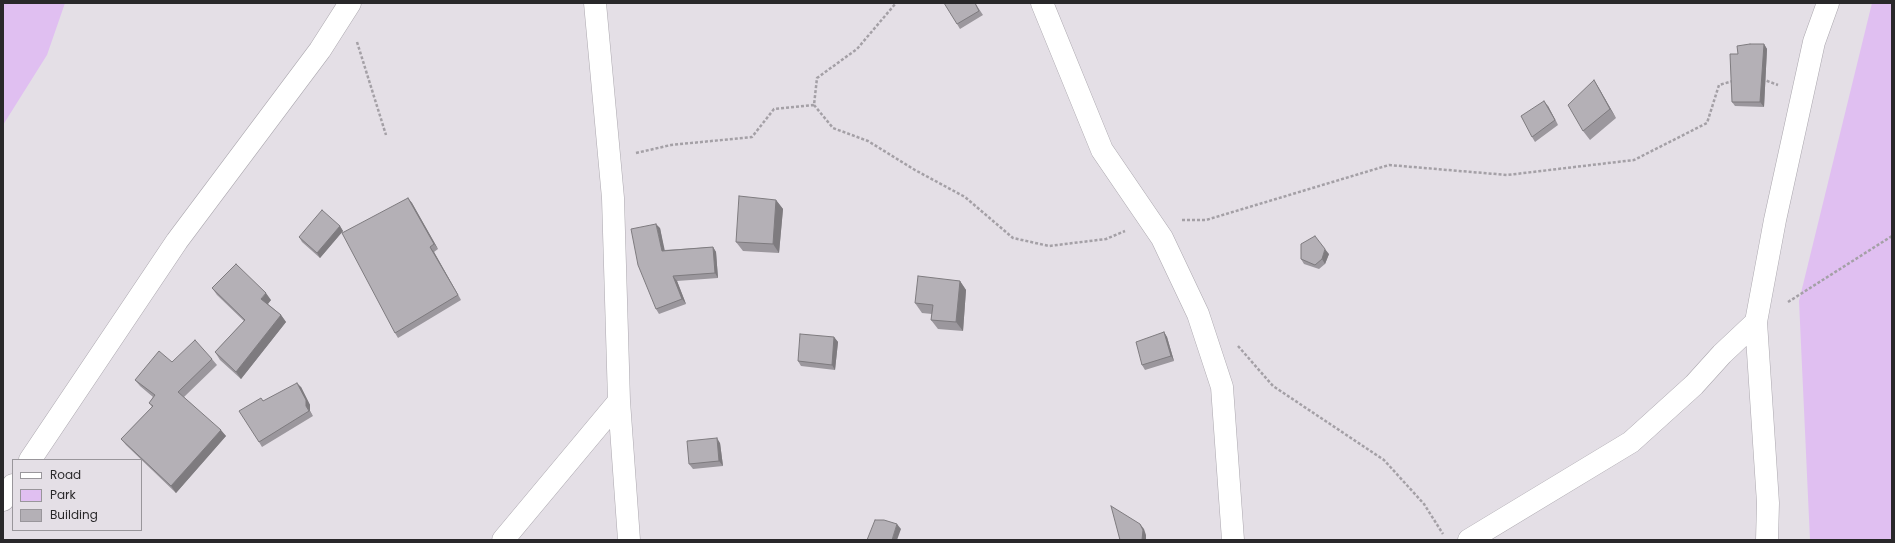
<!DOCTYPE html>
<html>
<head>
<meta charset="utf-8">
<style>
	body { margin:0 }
	#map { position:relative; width:1895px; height:543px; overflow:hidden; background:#e4dfe6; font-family:Poppins,sans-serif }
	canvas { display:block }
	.frame { position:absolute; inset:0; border:4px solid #29282a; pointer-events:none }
	.legend { position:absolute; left:12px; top:459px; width:130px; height:72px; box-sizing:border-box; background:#e4dfe6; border:1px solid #99969b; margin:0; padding:5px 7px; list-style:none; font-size:12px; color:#29282a }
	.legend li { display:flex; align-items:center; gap:8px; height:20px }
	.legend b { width:20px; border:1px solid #99969b }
</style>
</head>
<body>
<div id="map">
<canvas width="1895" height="543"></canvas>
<div class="frame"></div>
<ul class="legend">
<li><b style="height:5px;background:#fff"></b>Road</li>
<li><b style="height:11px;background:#e0bff1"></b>Park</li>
<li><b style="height:11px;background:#b4b0b6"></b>Building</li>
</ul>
</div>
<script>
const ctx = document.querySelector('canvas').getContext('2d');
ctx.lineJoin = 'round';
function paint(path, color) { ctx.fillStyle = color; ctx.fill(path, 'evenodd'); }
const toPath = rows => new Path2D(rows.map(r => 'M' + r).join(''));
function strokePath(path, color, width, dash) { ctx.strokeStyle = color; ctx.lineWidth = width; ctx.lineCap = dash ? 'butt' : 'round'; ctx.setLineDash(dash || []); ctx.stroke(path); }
paint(toPath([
	[3,3,65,3,47,55,3,125],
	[1872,3,1892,3,1892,540,1810,540,1799,301]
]), '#e0bff1');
const minor = toPath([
	[595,3,613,198,619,401,629,540],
	[1042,3,1102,150,1162,238,1198,314,1222,387,1233,540],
	[503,540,619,401],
	[1469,540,1631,442,1694,385,1722,354,1756,322],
	[1767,540,1768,503,1756,322,1775,220,1814,42,1828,3]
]);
const major = toPath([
	[30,460,177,241,320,50,350,3],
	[3,500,13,485]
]);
strokePath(minor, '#aba7ae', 23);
strokePath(major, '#aba7ae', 23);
strokePath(toPath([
	[357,42,386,135],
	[1762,79,1778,85],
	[814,105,833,128,868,141,915,170,965,197,1013,238,1049,246,1106,239,1125,231],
	[636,153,671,145,752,137,774,109,814,105,817,78,857,49,896,3],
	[1182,220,1206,220,1389,165,1507,175,1634,160,1707,123,1719,85,1733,81],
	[1788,302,1892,236],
	[1238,346,1273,386,1384,460,1424,504,1443,534]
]), '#a4a0a6', 2.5, [3, 2]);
strokePath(minor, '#fff', 22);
strokePath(major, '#fff', 22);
paint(toPath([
	[975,3,983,15,960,29,957,24],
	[1764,44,1767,49,1764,107,1735,106,1732,102,1738,54],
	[1594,80,1600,90,1616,118,1590,140,1583,131],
	[1548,106,1558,125,1535,142,1532,137],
	[408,198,412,203,438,249,434,252,461,300,398,338,395,333],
	[776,200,783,209,779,253,743,251,736,242],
	[340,226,343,231,320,258,302,242,299,237],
	[660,228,664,250,713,247,716,252,718,278,677,281,686,304,659,314,656,309],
	[1329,254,1325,264,1319,269,1304,264,1301,259],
	[960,281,966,290,963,331,938,329,931,320,932,314,922,313,915,303],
	[212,288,271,300,268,304,281,315,286,322,241,379,220,360,215,352,244,321,217,295],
	[1164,332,1167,337,1174,361,1145,370,1142,365],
	[834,337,838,342,835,370,801,366,798,361],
	[212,359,217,365,184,397,226,436,176,493,126,445,121,439,152,407,149,403,153,397,140,386,135,380],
	[301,387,310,405,310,411,313,416,262,447,259,442,263,401],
	[720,443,723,466,693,469,689,464]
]), '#9b979d');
paint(toPath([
	[1764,44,1767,49,1764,107,1760,102],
	[1594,80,1600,90,1616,118,1610,109],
	[1544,101,1548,106,1558,125,1555,120],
	[408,198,412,203,438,249,434,244],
	[776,200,783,209,779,253,773,244],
	[656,224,660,228,666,256,662,251],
	[340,226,343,231,320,258,317,253],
	[430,247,434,252,461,300,458,295],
	[713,247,716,252,718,278,715,273],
	[1325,249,1329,254,1325,264,1322,259],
	[673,276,677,281,686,304,682,299],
	[960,281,966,290,963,331,956,322],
	[266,293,271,300,266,306,261,299],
	[281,315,286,322,241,379,236,372],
	[1164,332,1167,337,1174,361,1171,356],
	[834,337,838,342,835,370,832,365],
	[297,383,301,387,310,405,310,411,313,416,306,406],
	[221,430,226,436,176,493,171,486],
	[717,438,720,443,723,466,719,461],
	[897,524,901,529,897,540,892,540],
	[1140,524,1144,529,1146,535,1146,540,1142,540]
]), '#7e7b7f');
const building = toPath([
	[944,3,975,3,979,11,957,24,944,3],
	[1750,44,1764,44,1760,102,1732,102,1730,54,1738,54,1737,46,1750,44],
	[1594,80,1610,109,1583,131,1568,105,1594,80],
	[1544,101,1555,120,1532,137,1521,116,1544,101],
	[739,196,776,200,773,244,736,242,739,196],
	[408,198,434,244,430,247,458,295,395,333,342,233,408,198],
	[322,210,340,226,317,253,299,237,322,210],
	[656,224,662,251,713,247,715,273,673,276,682,299,656,309,638,265,631,229,656,224],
	[1315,236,1325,249,1322,259,1315,265,1301,259,1301,244,1315,236],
	[236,264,266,293,261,299,281,315,236,372,215,352,245,320,212,288,236,264],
	[918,276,960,281,956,322,931,320,933,305,915,303,918,276],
	[1164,332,1171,356,1142,365,1136,342,1164,332],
	[800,334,834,337,832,365,798,361,800,334],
	[195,340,212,359,178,392,221,430,171,486,121,439,153,406,149,403,155,395,135,380,159,351,172,362,195,340],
	[297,383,306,400,306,406,309,411,259,442,239,411,261,398,263,401,297,383],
	[717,438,719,461,689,464,687,441,717,438],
	[1111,506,1140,524,1143,530,1142,540,1120,540,1111,506],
	[875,520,884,520,897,524,892,540,867,540,875,520]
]);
paint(building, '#b4b0b6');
strokePath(building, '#7e7b7f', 1);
</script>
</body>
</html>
